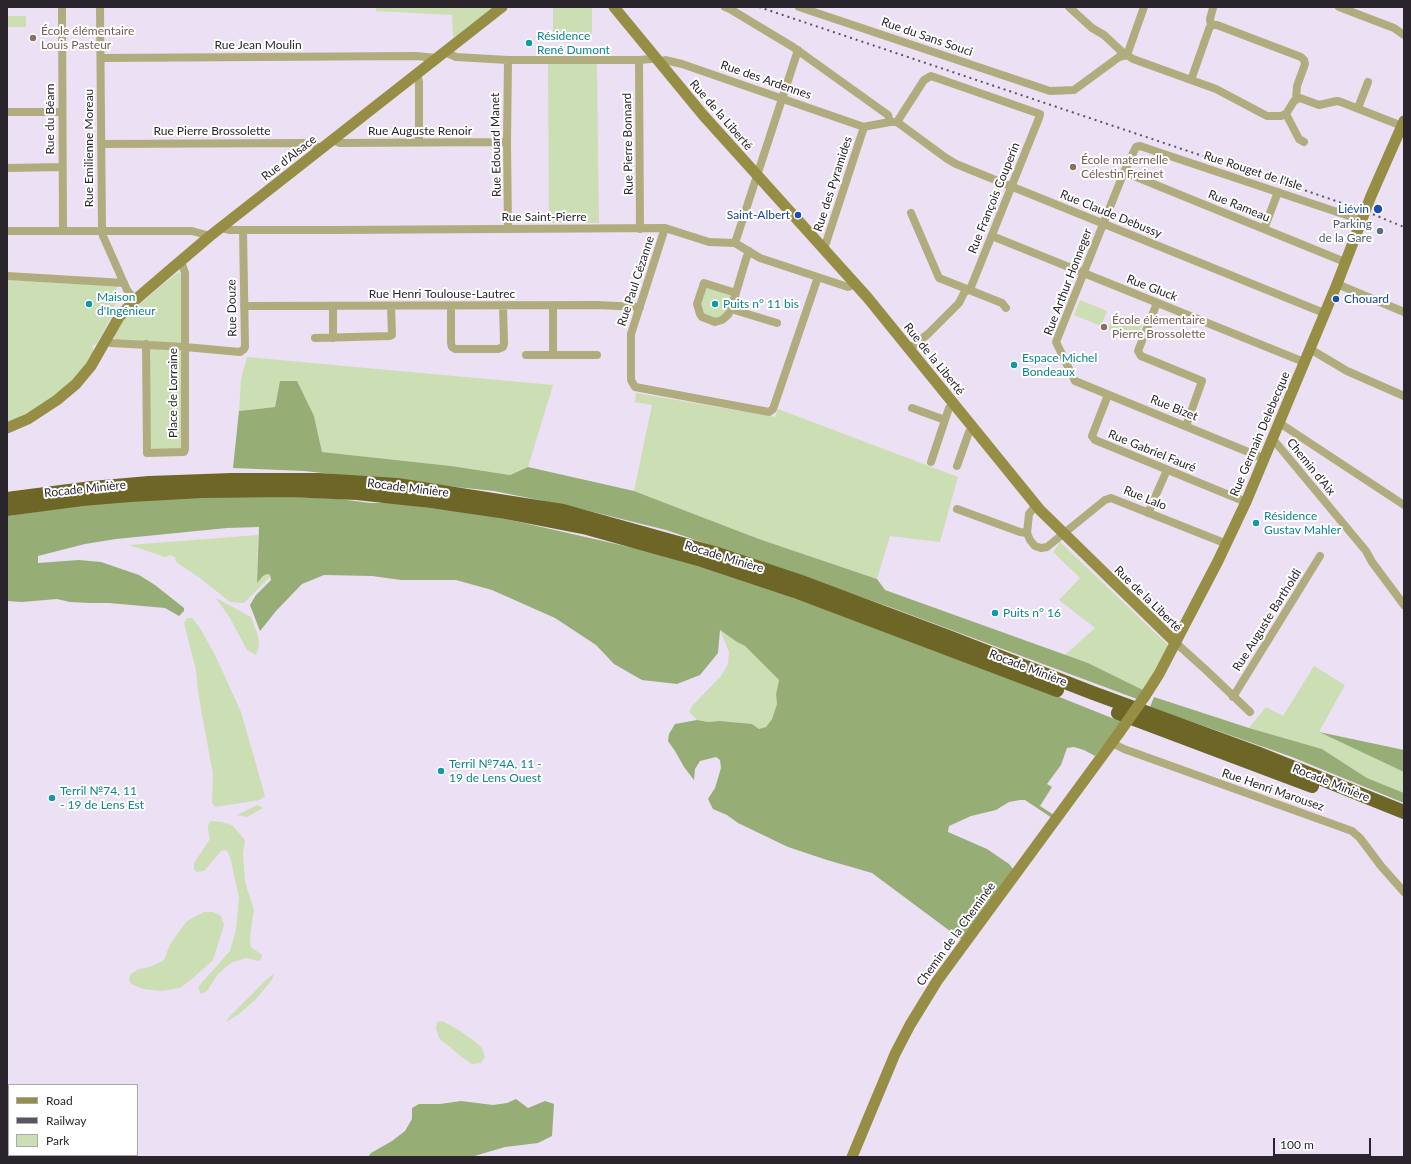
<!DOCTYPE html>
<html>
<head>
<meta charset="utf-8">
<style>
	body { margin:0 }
	#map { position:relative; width:1411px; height:1164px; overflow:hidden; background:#ece0f5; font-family:Lato,sans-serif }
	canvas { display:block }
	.frame { position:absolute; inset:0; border:8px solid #2a252d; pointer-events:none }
	.legend { position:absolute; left:8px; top:1084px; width:130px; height:72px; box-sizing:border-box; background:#fff; border:1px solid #aaa8ab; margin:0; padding:5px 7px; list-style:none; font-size:12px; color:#2a252d }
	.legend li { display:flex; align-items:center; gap:8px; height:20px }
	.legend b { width:20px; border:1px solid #aaa8ab }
	.scale { position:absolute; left:1273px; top:1138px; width:98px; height:18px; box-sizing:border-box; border:2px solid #2a252d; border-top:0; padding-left:5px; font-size:12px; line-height:14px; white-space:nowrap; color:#2a252d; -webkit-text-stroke:3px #fff; paint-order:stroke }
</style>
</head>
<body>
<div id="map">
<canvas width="1411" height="1164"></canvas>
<div class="frame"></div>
<ul class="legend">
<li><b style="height:5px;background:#968e45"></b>Road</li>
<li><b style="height:5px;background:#5c5561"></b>Railway</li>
<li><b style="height:11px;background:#ccdeb3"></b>Park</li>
</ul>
<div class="scale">100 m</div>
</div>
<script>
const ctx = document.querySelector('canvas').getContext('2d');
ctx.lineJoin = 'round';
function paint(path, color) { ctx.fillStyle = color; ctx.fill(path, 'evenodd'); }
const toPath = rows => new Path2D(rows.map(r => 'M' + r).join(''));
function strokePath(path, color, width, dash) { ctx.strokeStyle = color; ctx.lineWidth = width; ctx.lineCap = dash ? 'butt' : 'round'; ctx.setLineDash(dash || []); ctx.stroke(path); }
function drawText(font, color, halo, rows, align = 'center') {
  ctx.font = font + ' Lato,sans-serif'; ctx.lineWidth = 4; ctx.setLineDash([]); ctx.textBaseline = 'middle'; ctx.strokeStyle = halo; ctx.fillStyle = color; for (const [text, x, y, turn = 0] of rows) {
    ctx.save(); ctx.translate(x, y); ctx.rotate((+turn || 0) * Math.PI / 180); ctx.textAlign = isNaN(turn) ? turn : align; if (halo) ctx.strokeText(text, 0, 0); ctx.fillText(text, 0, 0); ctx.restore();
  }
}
paint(toPath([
	[376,7,494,7,453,38,452,15,376,11],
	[553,7,592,7,592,35,553,35],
	[7,16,26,16,26,27,7,27],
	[548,64,597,64,599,223,549,223],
	[178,272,181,275,182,337,180,345,114,340,115,332,122,320,131,311],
	[7,280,117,286,114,312,97,343,92,346,94,352,83,371,53,397,25,414,7,423],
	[709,288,732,296,726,312,723,316,716,319,705,315,700,306,706,289],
	[1080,300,1107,311,1101,326,1074,315],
	[1114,313,1142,325,1135,340,1108,329],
	[152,348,180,351,182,354,183,448,180,450,153,450,150,448,150,349],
	[247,357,388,370,553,385,528,467,510,475,451,466,322,452,314,416,280,381,275,407,239,411,241,379],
	[636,393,775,417,778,409,958,477,940,542,890,536,877,579,759,539,634,491,652,405,635,402],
	[258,535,257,582,263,576,267,574,270,575,270,577,244,603,230,602,200,578,176,562,175,557,170,555,165,557,129,545],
	[1060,542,1169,646,1143,690,1088,663,1065,655,1095,628,1059,600,1080,578,1053,552],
	[216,598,251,617,258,636,259,646,256,655,247,650,230,618],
	[187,618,192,618,200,628,216,657,241,712,265,796,260,800,215,807,212,803,213,775,198,692,196,670,184,623],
	[720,630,737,642,745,646,779,680,776,694,777,704,772,719,766,727,759,730,719,721,708,722,697,720,689,712,692,706,721,676,728,664,729,652],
	[1314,666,1345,685,1319,732,1404,772,1404,793,1367,778,1322,749,1249,728,1266,707,1283,716],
	[257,805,263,808,247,817,237,815],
	[211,821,222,822,232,825,245,840,243,854,245,882,254,910,251,929,250,939,251,947,262,955,261,959,259,961,246,958,231,963,218,974,207,991,201,994,198,987,230,951,236,930,239,897,231,861,228,852,225,850,221,851,204,871,196,872,194,869,194,864,196,860,210,839,208,829,208,825],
	[204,912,213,912,221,916,224,925,213,960,192,979,180,988,162,991,143,989,131,984,129,979,131,974,139,969,150,967,164,960,170,944,187,921],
	[274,974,272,980,255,1000,239,1014,226,1022,230,1016,267,979],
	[442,1021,457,1029,474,1041,482,1048,485,1057,481,1063,472,1064,463,1058,439,1038,436,1029,437,1022]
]), '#ccdeb3');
paint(toPath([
	[280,381,297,381,314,416,322,452,451,466,510,475,528,467,634,491,759,539,877,579,885,590,1088,663,1143,690,1137,699,887,606,764,563,666,530,569,506,494,491,304,471,233,468,239,411,275,407],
	[268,496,340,499,370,503,391,503,493,516,647,551,733,575,1002,674,1122,722,1095,756,1084,750,1074,747,1067,748,1061,765,1047,784,1052,787,1040,806,1054,815,1052,818,1025,800,1020,800,1009,802,996,810,971,816,949,826,948,832,987,849,1009,864,1014,870,962,940,872,873,827,860,788,847,738,823,727,815,713,809,708,799,715,788,721,768,720,760,716,757,700,761,695,769,694,780,684,767,675,751,668,741,669,734,675,724,697,720,708,722,719,721,752,724,759,729,766,727,772,719,777,704,776,694,779,680,745,646,737,642,720,630,718,653,700,675,677,684,642,680,614,664,596,645,555,618,492,590,456,580,401,580,372,576,324,575,302,584,276,611,260,631,250,605,256,595,271,580,270,575,267,574,263,576,257,583,259,527,227,528,116,539,85,544,38,556,38,563,79,560,101,562,139,575,155,585,184,608,184,611,179,616,165,608,109,603,90,603,70,602,57,599,22,602,7,601,7,516,105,502,195,497],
	[1154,697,1249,728,1322,749,1367,778,1404,793,1404,803,1292,757,1150,707],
	[1319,732,1404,750,1404,772],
	[516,1099,528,1108,545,1101,554,1104,552,1136,538,1143,505,1147,471,1157,368,1157,371,1153,392,1141,405,1131,412,1119,412,1108,419,1104,440,1104,461,1101,493,1105,507,1103]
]), '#97ad76');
strokePath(toPath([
	[62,7,63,231],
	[100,7,102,231,103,236,127,290,135,300],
	[725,7,730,9,793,47,888,115,890,122,897,122],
	[799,7,1050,91,1074,90,1119,57,1127,55],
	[1069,7,1092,28,1104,35,1121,51,1133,59,1216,89,1267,116,1281,116,1286,114,1294,101,1300,98,1319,105,1337,101,1341,102,1402,126],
	[1339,7,1394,28,1404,35],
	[1211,25,1210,19,1213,8],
	[445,52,456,57,508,60,639,60,651,59,655,57],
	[1127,55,1144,7],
	[101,58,416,56,436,58],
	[508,60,507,142,508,229],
	[639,60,640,229],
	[660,63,665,60,682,64,864,127],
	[417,74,419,82,419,143],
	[1191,80,1209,29,1211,25,1217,25,1301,57,1304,60,1305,64,1297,86,1296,99],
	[1358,108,1368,82],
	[7,112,62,112],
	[1286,114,1299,139,1304,142],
	[897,122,946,158,956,164,1324,313],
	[897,122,924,80,931,76,1040,114,1039,118,971,287,964,293,959,303,928,334,909,349],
	[333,140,340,143,507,142],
	[101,144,304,143,319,147,321,150],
	[7,168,62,167],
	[1124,172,1345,262],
	[911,213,939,278,1002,303,1006,308],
	[221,228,230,230,332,230,665,228,709,242,735,243,760,258,848,287,856,284],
	[665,228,631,334,631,380,635,387,769,412,773,409,818,277],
	[1264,229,1278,192],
	[7,231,192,231,210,236],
	[992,236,1304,362],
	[735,243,798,50],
	[824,249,864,127,868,126,890,122],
	[7,276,124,283],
	[1337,284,1404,312],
	[736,293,704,283,697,304,700,314,702,317,715,322,722,320,728,315,731,309,746,259,749,251],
	[1157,303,1138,351,1141,356,1202,381,1186,426],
	[244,306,597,305,640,307],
	[451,306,451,343,452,347,455,349,498,349,503,347,504,344,503,306],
	[553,306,553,355],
	[731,309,777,323],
	[315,338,390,336,392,335,391,306],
	[333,338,333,306],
	[105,341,111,343,185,347,240,352,244,349,245,347,243,230],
	[146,344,147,453,184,452,185,449,185,273,181,261],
	[1310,349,1347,371,1404,396],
	[526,355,597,355],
	[1108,395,1092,436,1095,440,1246,502],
	[912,408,945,420],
	[1278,422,1404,505],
	[1272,438,1366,551,1372,562,1404,605],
	[1263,458,1075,381,1056,342,1124,172,1135,149,1136,147,1140,146,1361,220],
	[931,462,949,408,953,404],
	[957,466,969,432,973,428],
	[1036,505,1029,514,1027,533,1030,540,1035,546,1041,548,1047,547,1105,500,1111,498,1227,544],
	[957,509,1020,532,1027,533],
	[1148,513,1167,470],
	[1176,643,1206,670,1250,712],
	[1233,697,1320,556],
	[1112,743,1124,749,1352,831,1360,838,1381,866,1404,892]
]), '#b0ac7d', 8);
strokePath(toPath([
	[614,7,703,115,867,297,1040,510,1176,643],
	[7,428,28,419,57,400,76,384,91,366,119,317,135,300,170,270,210,236,502,7],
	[1145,696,1159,674,1218,561,1246,502,1337,284,1371,196,1404,121],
	[852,1157,895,1054,910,1025,937,981,1119,733]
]), '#968e45', 11);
strokePath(toPath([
	[7,499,92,488,149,483,232,480,319,480,397,485,563,511,714,553,804,583,946,636,1093,693,1257,753,1404,812],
	[7,509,82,499,130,495,202,491,288,490,357,493,431,501,500,511,587,528,702,560,795,591,1057,690],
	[1118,713,1312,786]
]), '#6d6627', 14);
strokePath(toPath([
	[759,7,1304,190,1365,211,1404,227]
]), '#5c5561', 2, [2, 4]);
strokePath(toPath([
	[1119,733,1145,696]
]), '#968e45', 11);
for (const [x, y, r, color] of [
	[33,38,4,"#8d6e63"],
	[529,43,4,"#0f9aa8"],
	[1073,167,4,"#8d6e63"],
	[1378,209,5,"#1a4fb4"],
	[798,215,4,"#1a4fb4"],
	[1380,231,4,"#5c6f8a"],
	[1336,299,4,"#1a4fb4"],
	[89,304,4,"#0f9aa8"],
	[715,304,4,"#0f9aa8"],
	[1104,327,4,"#8d6e63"],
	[1014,365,4,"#0f9aa8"],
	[1256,523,4,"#0f9aa8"],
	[995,613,4,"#0f9aa8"],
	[441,771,4,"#0f9aa8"],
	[52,798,4,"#0f9aa8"]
]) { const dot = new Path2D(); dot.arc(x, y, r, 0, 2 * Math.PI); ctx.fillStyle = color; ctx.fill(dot); strokePath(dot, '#fff', 1.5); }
drawText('12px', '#785e54', '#fff', [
	["École élémentaire",41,31],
	["Louis Pasteur",41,45],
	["École maternelle",1081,160],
	["Célestin Freinet",1081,174],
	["École élémentaire",1112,320],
	["Pierre Brossolette",1112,334]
], 'left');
drawText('12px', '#0d838f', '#fff', [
	["Résidence",537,36],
	["René Dumont",537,50],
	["Maison",97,297],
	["d'Ingénieur",97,311],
	["Puits n° 11 bis",723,304],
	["Espace Michel",1022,358],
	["Bondeaux",1022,372],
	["Résidence",1264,516],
	["Gustav Mahler",1264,530],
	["Puits n° 16",1003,613],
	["Terril №74A, 11 -",449,764],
	["19 de Lens Ouest",449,778],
	["Terril №74, 11",60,791],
	["- 19 de Lens Est",60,805]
], 'left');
drawText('12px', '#2a252d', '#fff', [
	["Rue du Sans Souci",927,37,19],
	["Rue Jean Moulin",258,45],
	["Rue des Ardennes",766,80,19],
	["Rue de la Liberté",721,115,49],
	["Rue du Béarn",50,119,-90],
	["Rue Pierre Brossolette",212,131],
	["Rue Auguste Renoir",420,131],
	["Rue Pierre Bonnard",628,144,-91],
	["Rue Edouard Manet",496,145,-91],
	["Rue Emilienne Moreau",89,148,-90],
	["Rue d'Alsace",289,158,-38],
	["Rue Rouget de l'Isle",1253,171,18],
	["Rue des Pyramides",833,184,-72],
	["Rue François Couperin",994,198,-68],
	["Rue Rameau",1239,206,22],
	["Rue Claude Debussy",1111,214,22],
	["Rue Saint-Pierre",544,217],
	["Rue Paul Cézanne",636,281,-72],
	["Rue Arthur Honneger",1068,282,-69],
	["Rue Gluck",1152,288,21],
	["Rue Henri Toulouse-Lautrec",442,294],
	["Rue Douze",232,308,-91],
	["Rue de la Liberté",934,359,51],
	["Place de Lorraine",173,393,-90],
	["Rue Bizet",1174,408,22],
	["Rue Germain Delebecque",1260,434,-67],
	["Rue Gabriel Fauré",1152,451,22],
	["Chemin d'Aix",1311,467,51],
	["Rocade Minière",408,488,7],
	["Rocade Minière",85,489,-6],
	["Rue Lalo",1145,498,22],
	["Rocade Minière",724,557,17],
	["Rue de la Liberté",1148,599,44],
	["Rue Auguste Bartholdi",1267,620,-58],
	["Rocade Minière",1028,668,21],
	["Rocade Minière",1331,783,22],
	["Rue Henri Marousez",1273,790,19],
	["Chemin de la Cheminée",956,934,-54]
]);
drawText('12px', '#164399', '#fff', [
	["Liévin",1369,209],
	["Saint-Albert",790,215],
	["Chouard",1344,299,"left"]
], 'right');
drawText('12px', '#4e5e75', '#fff', [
	["Parking",1372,224],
	["de la Gare",1372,238]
], 'right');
</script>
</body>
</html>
